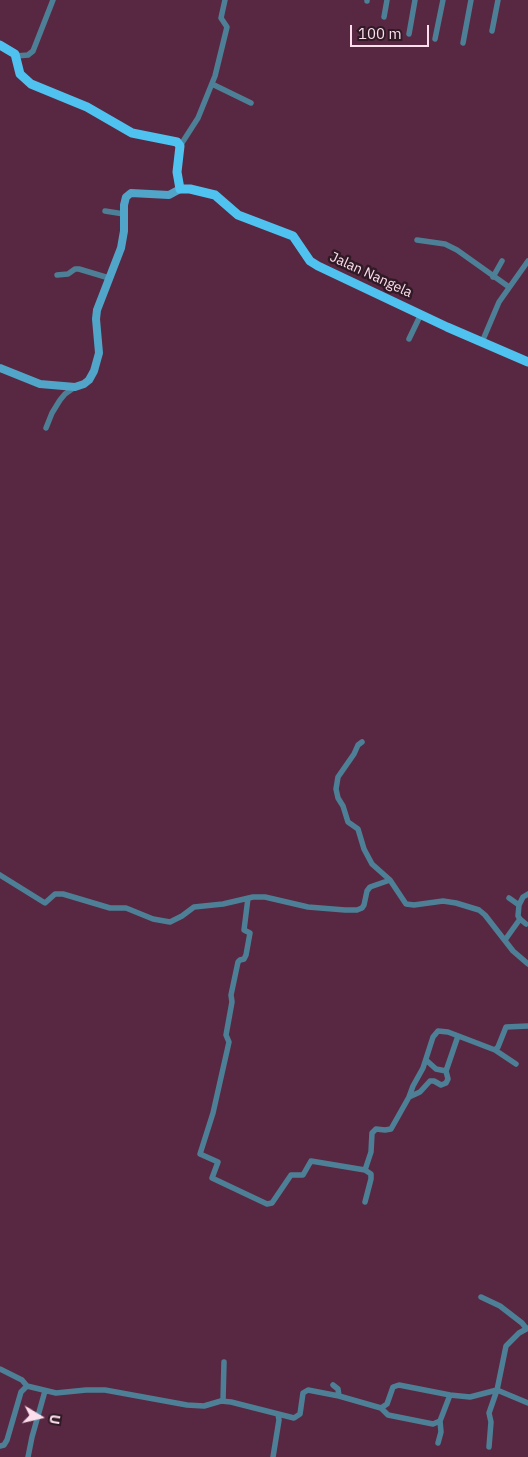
<!DOCTYPE html>
<html>
<head>
<meta charset="utf-8">
<style>
	body { margin:0 }
	#map { position:relative; width:528px; height:1457px; overflow:hidden; background:#582842; font-family:"IBM Plex Sans",sans-serif }
	canvas { display:block }
	.north { position:absolute; left:15px; top:1392px; width:50px; height:50px; -webkit-text-stroke:4px #301a25; paint-order:stroke; rotate:99deg; font-size:14px; font-weight:700; line-height:20px; text-align:center; color:#fddeec }
	.north::after { content:''; display:block; margin:auto; width:18px; height:22px; background:#fddeec; clip-path:polygon(50% 0,100% 100%,50% 72%,0 100%) }
	.scale { position:absolute; left:350px; top:25px; width:79px; height:22px; box-sizing:border-box; border:2px solid #fddeec; border-top:0; padding-left:6px; font-size:15px; line-height:18px; white-space:nowrap; color:#fddeec; -webkit-text-stroke:4px #301a25; paint-order:stroke }
</style>
</head>
<body>
<div id="map">
<canvas width="528" height="1457"></canvas>
<div class="north">U</div>
<div class="scale">100 m</div>
</div>
<script>
const ctx = document.querySelector('canvas').getContext('2d');
ctx.lineJoin = 'round';
const toPath = rows => new Path2D(rows.map(r => 'M' + r).join(''));
function strokePath(path, color, width, dash) { ctx.strokeStyle = color; ctx.lineWidth = width; ctx.lineCap = dash ? 'butt' : 'round'; ctx.setLineDash(dash || []); ctx.stroke(path); }
function drawText(font, color, halo, rows, align = 'center') {
  ctx.font = font + ' "IBM Plex Sans",sans-serif'; ctx.lineWidth = 5; ctx.setLineDash([]); ctx.textBaseline = 'middle'; ctx.strokeStyle = halo; ctx.fillStyle = color; for (const [text, x, y, turn = 0] of rows) {
    ctx.save(); ctx.translate(x, y); ctx.rotate((+turn || 0) * Math.PI / 180); ctx.textAlign = isNaN(turn) ? turn : align; if (halo) ctx.strokeText(text, 0, 0); ctx.fillText(text, 0, 0); ctx.restore();
  }
}
strokePath(toPath([
	[367,1,367,0],
	[384,17,387,0],
	[492,31,498,0],
	[409,34,415,0],
	[435,39,443,0],
	[463,43,471,0],
	[16,56,28,55,33,51,53,0],
	[212,84,251,103],
	[180,146,198,118,215,76,227,27,221,18,225,0],
	[105,211,124,214],
	[417,240,445,244,457,250,509,287],
	[57,275,68,274,75,269,79,269,109,278],
	[493,277,502,261],
	[409,339,421,314],
	[482,342,499,302,528,261],
	[46,428,52,413,60,400,65,394,75,387],
	[362,742,358,745,354,754,338,777,336,789,338,798,343,806,348,822,358,829,364,849,372,864,390,880],
	[0,875,45,903,55,894,63,894,110,908,126,908,153,919,170,922,182,916,194,907,223,904,253,897,265,897,308,907,345,910,357,910,362,908,364,905,367,891,370,887,390,880,406,904,414,905,443,901,456,903,479,910,485,915,513,951,528,964],
	[248,898,244,930,250,933,246,955,244,959,240,960,238,962,231,995,232,1002,226,1035,229,1042,213,1113,200,1154,218,1162,212,1178,267,1204,272,1203,291,1175,303,1175,311,1161,365,1170,371,1152,372,1133,376,1129,385,1130,391,1129,409,1097,413,1086,423,1068,433,1037,438,1031,448,1032,495,1050,498,1047,506,1027,528,1026],
	[509,898,519,905],
	[520,919,518,916,519,905,523,897,528,894],
	[505,940,520,919,526,924],
	[495,1050,516,1064],
	[426,1060,436,1069,446,1071],
	[409,1097,420,1092,430,1081,434,1081,441,1085,446,1083,448,1079,446,1071,458,1036],
	[365,1170,371,1174,371,1179,365,1202],
	[481,1297,500,1306,522,1323,526,1328],
	[0,1369,22,1380,27,1386],
	[333,1385,338,1389,339,1396],
	[223,1401,224,1362],
	[381,1408,388,1415,433,1424,440,1421,450,1395],
	[438,1443,441,1432,440,1421],
	[0,1446,4,1445,7,1440,21,1392,27,1386,56,1393,86,1390,105,1390,187,1405,204,1406,221,1401,231,1402,294,1418,300,1414,303,1393,308,1390,339,1396,381,1408,387,1404,393,1387,399,1385,450,1395,470,1397,497,1390,528,1403],
	[489,1447,491,1422,489,1413,497,1390,506,1346,519,1333,528,1328],
	[28,1457,32,1437,45,1391],
	[273,1457,279,1420,278,1414]
]), '#4d8096', 5.5);
strokePath(toPath([
	[0,368,40,384,75,387,84,384,89,380,94,371,99,353,96,319,97,310,121,248,124,231,124,205,126,197,131,193,169,195,180,189]
]), '#51a5c9', 8);
strokePath(toPath([
	[0,45,15,54,20,74,31,84,87,107,132,133,177,142,180,146,177,172,180,189,190,189,215,195,238,215,293,236,310,261,318,266,447,327,528,362]
]), '#50c2f0', 9);
drawText('14px', '#fddeec', '#301a25', [
	["Jalan Nangela",371,275,25]
]);
</script>
</body>
</html>
